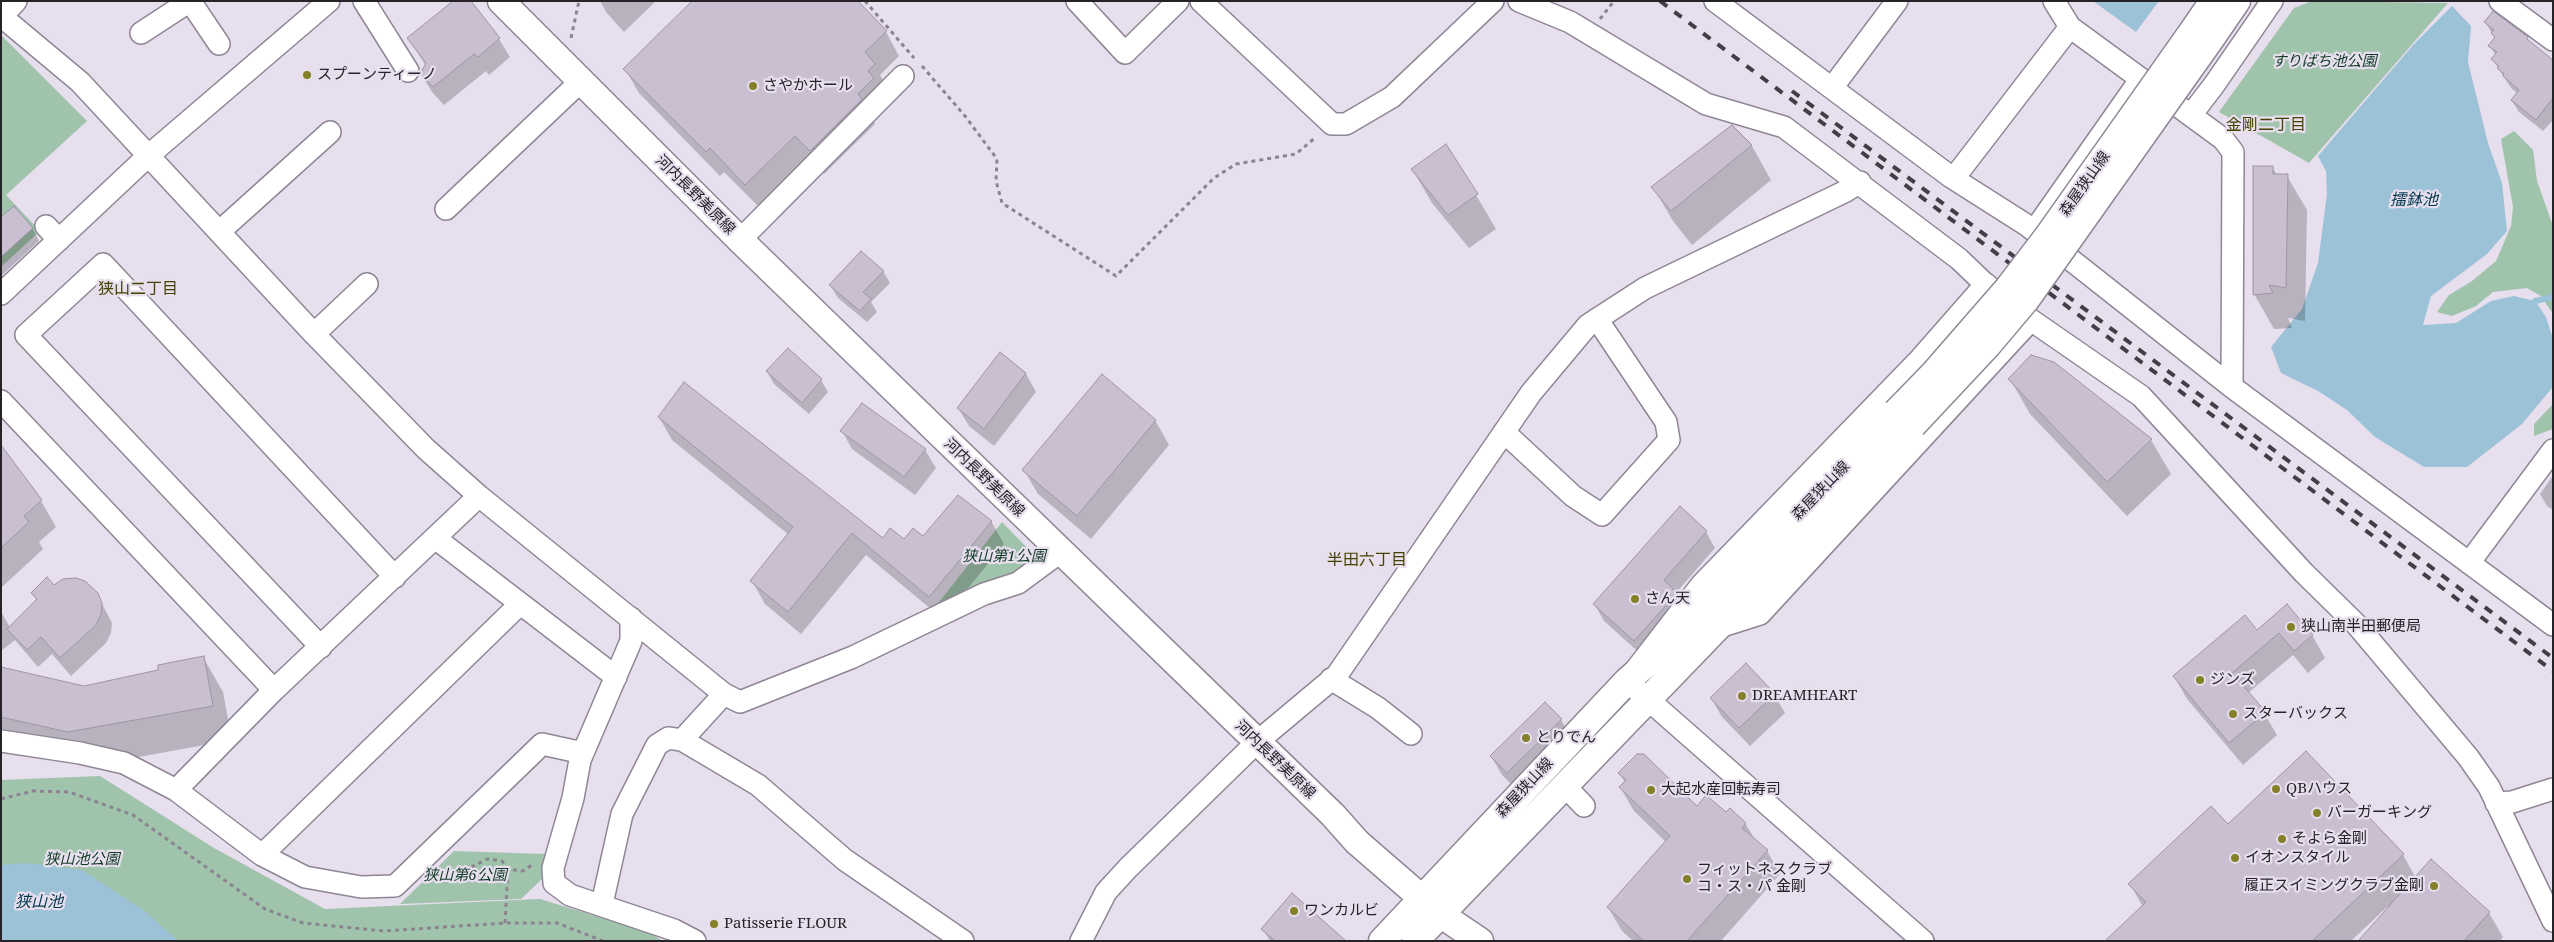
<!DOCTYPE html>
<html>
<head>
<meta charset="utf-8">
<style>
	body { margin:0 }
	#map { position:relative; width:2554px; height:942px; overflow:hidden; background:#e7deee; font-family:"Noto Serif",serif }
	canvas { display:block }
	.frame { position:absolute; inset:0; border:2px solid #252228; pointer-events:none }
</style>
</head>
<body>
<div id="map">
<canvas width="2554" height="942"></canvas>
<div class="frame"></div>
</div>
<script>
const ctx = document.querySelector('canvas').getContext('2d');
ctx.lineJoin = 'round';
function paint(path, color) { ctx.fillStyle = color; ctx.fill(path, 'evenodd'); }
const toPath = rows => new Path2D(rows.map(r => 'M' + r).join(''));
function strokePath(path, color, width, dash) { ctx.strokeStyle = color; ctx.lineWidth = width; ctx.lineCap = dash ? 'butt' : 'round'; ctx.setLineDash(dash || []); ctx.stroke(path); }
function drawText(font, color, halo, rows, align = 'center') {
  ctx.font = font + ' "Noto Serif","Noto Sans JP",serif'; ctx.lineWidth = 4.5; ctx.setLineDash([]); ctx.textBaseline = 'middle'; ctx.strokeStyle = halo; ctx.fillStyle = color; for (const [text, x, y, turn = 0] of rows) {
    ctx.save(); ctx.translate(x, y); ctx.rotate((+turn || 0) * Math.PI / 180); ctx.textAlign = isNaN(turn) ? turn : align; if (halo) ctx.strokeText(text, 0, 0); ctx.fillText(text, 0, 0); ctx.restore();
  }
}
paint(toPath([
	[2312,1,2448,3,2309,163,2219,112,2294,8],
	[1,35,87,121,6,195,40,231,1,267],
	[2514,131,2533,150,2537,181,2553,226,2553,314,2541,296,2527,288,2493,292,2476,306,2452,316,2437,312,2449,295,2472,281,2496,261,2511,226,2513,207,2501,139],
	[2553,404,2553,429,2534,436,2534,424],
	[1002,522,1041,562,932,611],
	[100,776,214,848,325,909,540,899,650,933,663,941,1,941,1,780],
	[454,851,546,854,542,879,521,899,400,904]
]), '#a0c3ac');
paint(toPath([
	[2093,1,2159,1,2136,32],
	[2452,6,2471,26,2468,62,2488,143,2502,183,2507,231,2487,254,2431,296,2423,325,2456,323,2491,301,2514,296,2535,301,2546,317,2553,339,2552,388,2522,424,2467,467,2424,467,2375,437,2347,410,2318,391,2281,373,2271,347,2302,309,2318,263,2327,194,2326,171,2318,156,2414,44],
	[28,863,82,870,145,911,178,941,1,941,1,865]
]), '#9bc2d6');
paint(toPath([
	[600,1,656,1,624,32,606,12],
	[2486,23,2527,38,2531,44,2553,62,2553,120,2543,131,2519,112,2512,101,2518,94,2511,88,2493,60,2496,56,2490,46,2495,39],
	[886,32,899,56,880,75,888,88,872,118,875,124,824,174,810,159,760,208,724,172,720,176,639,93,625,69],
	[409,39,499,39,510,57,489,75,486,71,444,105,432,92,421,74,426,66],
	[1732,126,1752,146,1771,180,1692,245,1673,221,1653,187],
	[2272,167,2277,175,2287,176,2307,210,2305,321,2288,318,2292,328,2274,329,2254,294],
	[1412,169,1476,195,1496,229,1469,248,1432,203],
	[1,219,32,228,39,241,1,276],
	[883,271,890,283,871,302,877,312,867,322,838,298,831,286],
	[788,350,821,380,828,392,809,414,774,384,767,372],
	[1000,354,1026,374,1036,392,994,446,969,426,958,408],
	[2054,363,2151,440,2171,474,2127,516,2030,414,2010,379],
	[659,417,883,540,904,541,923,537,991,521,1004,544,943,619,866,555,801,634,765,604,752,581,789,535,672,440],
	[1155,420,1169,445,1091,539,1038,494,1024,470],
	[842,431,925,450,936,468,915,495,852,449],
	[1,447,41,501,56,527,39,542,43,549,1,588],
	[2552,477,2553,477,2553,510,2547,506,2540,494],
	[1706,532,1715,548,1676,593,1686,610,1644,657,1604,621,1595,605],
	[54,587,97,594,112,623,111,633,106,643,71,676,52,654,38,667,15,640,1,651,1,612,10,627,37,601,32,593],
	[2286,606,2312,635,2325,658,2308,673,2293,655,2248,693,2264,713,2277,735,2243,765,2187,699,2174,676,2257,632],
	[203,657,223,692,232,740,89,766,1,746,1,668,84,687,160,671],
	[1774,694,1785,713,1750,746,1722,717,1711,698],
	[1561,720,1572,738,1518,791,1502,775,1491,756],
	[1619,773,1697,808,1726,814,1745,823,1756,841,1767,851,1780,874,1721,941,1633,941,1622,931,1608,907,1666,842,1634,811,1620,787,1625,782],
	[2228,826,2403,855,2416,878,2431,861,2489,913,2503,937,2500,941,2359,941,2389,909,2387,907,2351,941,2107,941,2143,907,2130,884],
	[1263,929,1341,941,1270,941]
]), '#0003');
strokePath(toPath([
	[2535,301,2553,297]
]), '#9bc2d6', 6);
const building = toPath([
	[453,1,471,1,500,38,478,57,474,54,433,87,420,74,426,63,407,38,453,1],
	[692,1,858,1,887,31,865,52,875,64,868,71,874,78,858,94,862,99,810,151,795,136,745,185,710,148,706,152,623,69,692,1],
	[2493,11,2528,37,2527,39,2553,60,2553,98,2536,120,2511,100,2519,90,2503,76,2504,74,2497,68,2499,66,2491,59,2497,52,2488,46,2495,37,2491,33,2494,30,2484,22,2493,11],
	[1732,125,1752,145,1671,211,1651,187,1732,125],
	[1446,144,1478,194,1448,215,1411,169,1446,144],
	[2253,166,2273,166,2273,174,2288,174,2286,288,2269,285,2273,293,2253,295,2253,166],
	[14,206,33,228,1,257,1,217,14,206],
	[861,251,884,271,863,292,871,299,860,311,829,285,861,251],
	[788,348,822,379,802,403,766,371,788,348],
	[1000,352,1026,373,984,429,957,408,1000,352],
	[2031,355,2054,362,2152,439,2107,482,2008,379,2031,355],
	[1102,374,1156,420,1077,516,1022,470,1102,374],
	[684,382,883,538,890,528,904,539,913,528,923,536,958,495,992,521,929,597,852,533,788,612,750,581,793,527,658,417,684,382],
	[862,403,926,449,904,477,840,431,862,403],
	[1,445,42,500,24,516,29,522,1,548,1,445],
	[1680,506,1707,531,1664,580,1677,593,1634,641,1593,604,1680,506],
	[47,577,54,585,63,579,76,578,85,581,98,593,102,603,101,614,96,625,60,658,41,637,27,650,7,629,37,599,31,593,47,577],
	[2287,604,2313,635,2294,651,2279,633,2232,673,2266,712,2229,743,2173,676,2245,615,2257,630,2287,604],
	[204,656,213,706,68,732,1,717,1,667,84,686,158,670,158,665,204,656],
	[1746,663,1775,694,1739,728,1710,698,1746,663],
	[1545,702,1562,719,1507,773,1490,756,1545,702],
	[2306,751,2404,854,2312,941,2105,941,2146,902,2128,884,2211,806,2228,824,2306,751],
	[1637,754,1644,754,1697,806,1706,795,1726,812,1730,808,1746,823,1742,828,1768,850,1687,941,1644,941,1607,907,1670,836,1619,787,1626,780,1618,773,1637,754],
	[2431,859,2490,912,2464,941,2358,941,2431,859],
	[1292,893,1346,941,1275,941,1261,929,1292,893]
]);
paint(building, '#c9bfd0');
strokePath(building, '#9d94a4', 1);
const minor = toPath([
	[190,1,219,44],
	[364,1,408,71],
	[1077,1,1125,53,1178,1],
	[1201,1,1332,124,1346,124,1392,97,1493,1],
	[1519,1,1570,22,1706,104,1784,127,1959,259,1983,282,2031,320,2141,396,2304,573,2356,624,2468,757,2489,787,2553,921],
	[1715,1,1951,177,2028,226,2232,387,2553,625],
	[2054,1,2070,27,2223,139,2233,152,2232,387],
	[2500,1,2553,40],
	[1,16,80,82,314,334,426,449,479,496,724,694,682,740],
	[2,16,16,1],
	[141,33,190,1],
	[1832,88,1897,1],
	[2191,115,2214,85,2272,1],
	[1954,178,2070,27],
	[446,209,580,82],
	[46,226,59,240],
	[2034,231,2140,80],
	[219,232,330,132],
	[740,240,903,76],
	[1,294,148,156,329,1],
	[314,334,367,284],
	[1,401,274,690],
	[1504,432,1573,496,1602,515,1669,440,1666,422,1597,319],
	[479,496,274,690,176,790,262,855,305,877,361,887,395,886,542,744,583,753],
	[435,538,616,677],
	[2469,563,2553,450],
	[631,618,631,641,580,760,573,798,553,868,554,883,570,895,674,930,695,941],
	[1719,627,1760,614,2031,320],
	[321,647,26,335,103,264,395,577],
	[1331,679,1378,708,1411,734],
	[724,694,740,702,853,657,984,594,1018,583,1060,552],
	[1,741,80,753,124,763,176,790],
	[1565,786,1584,806],
	[2496,803,2512,802,2553,789],
	[262,855,520,604],
	[602,904,622,814,657,745,668,738,682,740,758,785,845,860,963,941],
	[1081,941,1106,892,1128,868,1257,742,1337,675,1531,393,1588,325,1645,288,1846,191,1860,182],
	[1923,941,1627,681,1702,584,1921,358,1986,284]
]);
const major = toPath([
	[501,1,740,240,1333,815,1357,842,1440,914,1480,941],
	[2196,26,2213,1],
	[2213,36,2237,1],
	[1382,941,1627,681,1710,608,1896,412],
	[1415,941,1913,425]
]);
strokePath(minor, '#8f8695', 24);
strokePath(major, '#8f8695', 29);
strokePath(toPath([
	[865,1,914,58],
	[1600,19,1614,1],
	[571,38,579,1],
	[922,66,965,116,997,159,996,181,1002,203,1116,276,1214,178,1236,164,1296,154,1316,137],
	[1,799,33,791,69,792,133,815,265,909,303,923,384,931,505,923,557,923,603,941],
	[440,873,466,870,487,859,502,861,508,869,523,871,532,865],
	[505,923,508,869]
]), '#8b8490', 3, [4, 4]);
strokePath(minor, '#fff', 21);
strokePath(major, '#fff', 26);
strokePath(toPath([
	[1660,1,2553,671],
	[1792,91,2553,658]
]), '#423e46', 4, [9, 9]);
const majorBridge = toPath([
	[1896,412,1934,373,2008,288,2047,237,2196,26],
	[1913,425,1988,345,2026,300,2213,36]
]);
strokePath(majorBridge, '#8f8695', 29, []);
strokePath(majorBridge, '#fff', 26);
for (const [x, y, r, color] of [
	[307,75,5,"#838028"],
	[753,86,5,"#838028"],
	[1635,599,5,"#838028"],
	[2291,627,5,"#838028"],
	[2200,680,5,"#838028"],
	[1742,696,5,"#838028"],
	[2233,714,5,"#838028"],
	[1526,738,5,"#838028"],
	[2276,789,5,"#838028"],
	[1651,790,5,"#838028"],
	[2317,813,5,"#838028"],
	[2282,839,5,"#838028"],
	[2235,858,5,"#838028"],
	[1687,879,5,"#838028"],
	[2434,886,5,"#838028"],
	[1294,911,5,"#838028"],
	[714,924,5,"#838028"]
]) { const dot = new Path2D(); dot.arc(x, y, r, 0, 2 * Math.PI); ctx.fillStyle = color; ctx.fill(dot); strokePath(dot, '#e7deee', 2); }
drawText('italic 15px', '#103c24', '#e7deee', [
	["すりばち池公園",2324,62],
	["狭山第1公園",1004,557],
	["狭山池公園",82,860],
	["狭山第6公園",465,876]
]);
drawText('15px', '#252228', '#e7deee', [
	["スプーンティーノ",317,75],
	["さやかホール",763,86],
	["さん天",1645,599],
	["狭山南半田郵便局",2301,627],
	["ジンズ",2210,680],
	["DREAMHEART",1752,696],
	["スターバックス",2243,714],
	["とりでん",1536,738],
	["QBハウス",2286,789],
	["大起水産回転寿司",1661,790],
	["バーガーキング",2327,813],
	["そよら金剛",2292,839],
	["イオンスタイル",2245,858],
	["フィットネスクラブ",1697,870],
	["コ・ス・パ 金剛",1697,887],
	["履正スイミングクラブ金剛",2424,886,"right"],
	["ワンカルビ",1304,911],
	["Patisserie FLOUR",724,924]
], 'left');
drawText('15px', '#252228', '#e7deee', [
	["森屋狭山線",2085,184,-55],
	["河内長野美原線",695,195,45],
	["河内長野美原線",984,478,44],
	["森屋狭山線",1821,491,-46],
	["河内長野美原線",1275,760,44],
	["森屋狭山線",1525,788,-47]
]);
drawText('16px', '#454300', '#e7deee', [
	["金剛二丁目",2266,125],
	["狭山二丁目",138,289],
	["半田六丁目",1367,560]
]);
drawText('italic 16px', '#00394e', '#e7deee', [
	["擂鉢池",2414,200],
	["狭山池",39,902]
]);
</script>
</body>
</html>
